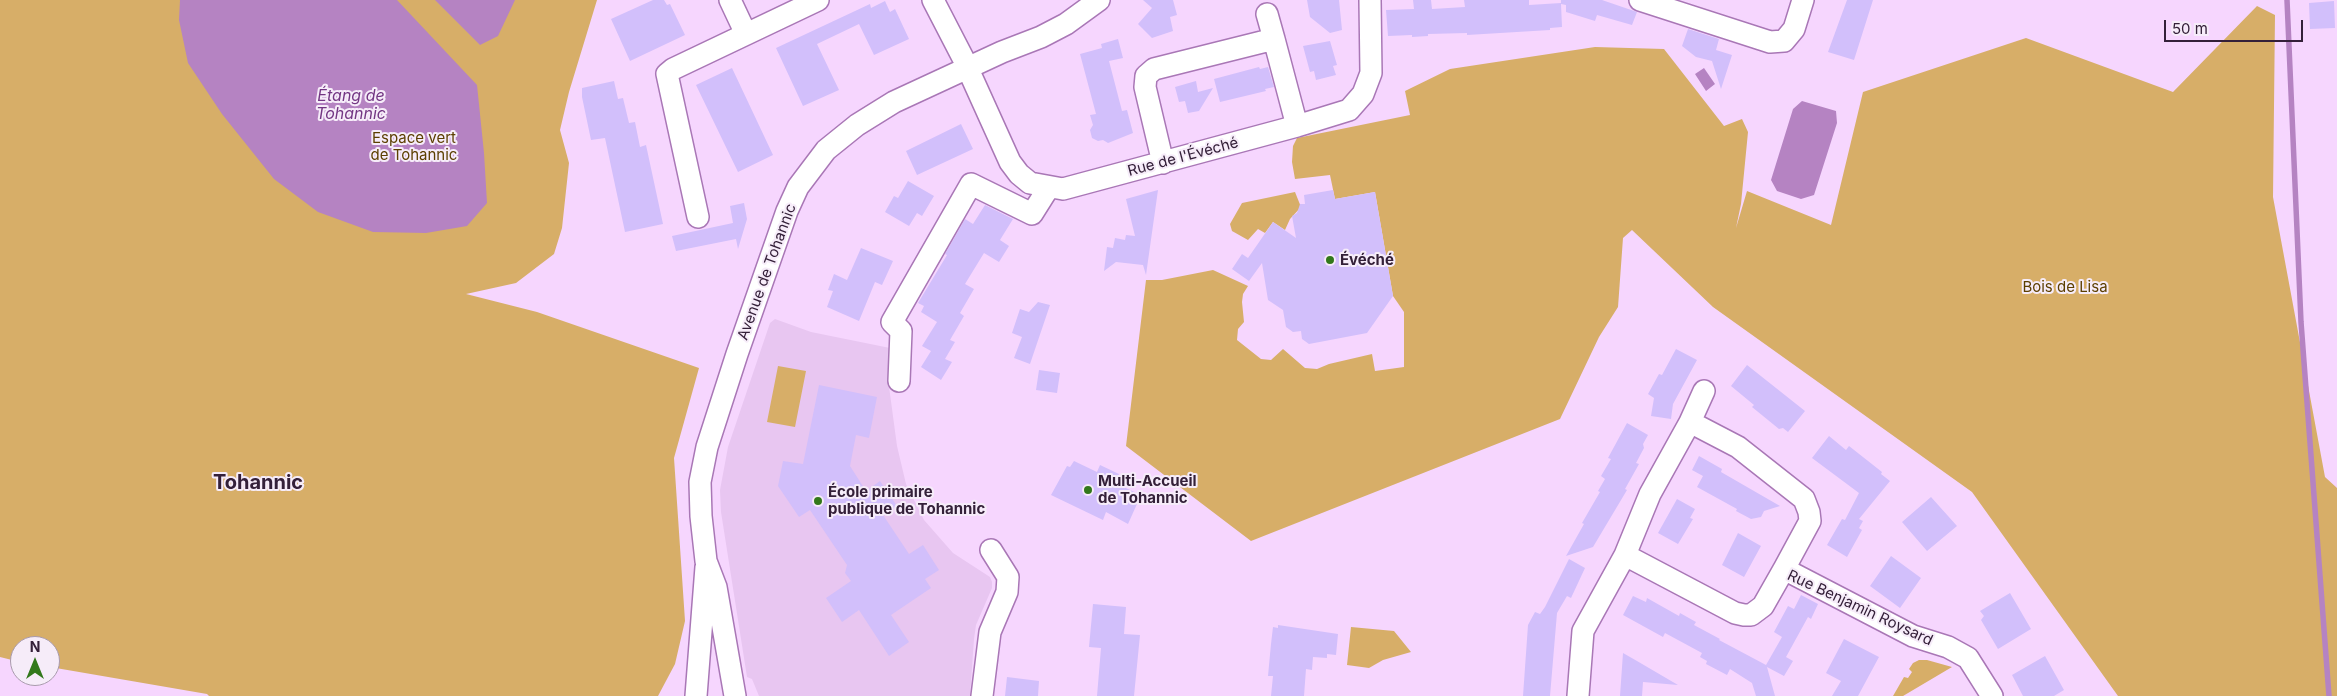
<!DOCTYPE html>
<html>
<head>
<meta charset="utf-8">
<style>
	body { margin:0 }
	#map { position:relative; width:2337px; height:696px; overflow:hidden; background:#f6d6fe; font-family:Inter,sans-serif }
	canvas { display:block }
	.north { position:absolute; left:10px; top:636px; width:50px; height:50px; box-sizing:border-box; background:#f6ecf9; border:1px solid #a89aac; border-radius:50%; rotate:0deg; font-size:14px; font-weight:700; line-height:20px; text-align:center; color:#342039 }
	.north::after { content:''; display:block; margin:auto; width:18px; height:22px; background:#32781b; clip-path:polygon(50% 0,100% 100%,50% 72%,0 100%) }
	.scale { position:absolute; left:2164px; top:20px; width:139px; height:22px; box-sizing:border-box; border:2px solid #342039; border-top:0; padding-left:6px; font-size:15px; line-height:18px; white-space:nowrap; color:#342039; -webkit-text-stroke:4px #f6ecf9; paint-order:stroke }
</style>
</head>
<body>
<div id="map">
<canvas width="2337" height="696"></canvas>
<div class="north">N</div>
<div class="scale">50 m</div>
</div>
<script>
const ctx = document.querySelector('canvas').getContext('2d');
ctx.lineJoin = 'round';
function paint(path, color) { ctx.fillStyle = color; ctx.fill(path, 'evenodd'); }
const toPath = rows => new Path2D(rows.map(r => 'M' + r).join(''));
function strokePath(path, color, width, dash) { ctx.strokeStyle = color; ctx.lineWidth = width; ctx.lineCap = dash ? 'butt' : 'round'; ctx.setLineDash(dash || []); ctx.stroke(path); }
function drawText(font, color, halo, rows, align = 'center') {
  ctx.font = font + ' Inter,sans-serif'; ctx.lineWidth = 4; ctx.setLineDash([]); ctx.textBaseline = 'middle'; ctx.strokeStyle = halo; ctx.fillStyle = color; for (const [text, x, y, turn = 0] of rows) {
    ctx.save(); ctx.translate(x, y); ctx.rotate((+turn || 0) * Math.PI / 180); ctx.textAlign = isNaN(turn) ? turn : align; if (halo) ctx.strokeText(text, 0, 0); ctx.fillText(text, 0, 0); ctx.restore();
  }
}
paint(toPath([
	[775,319,811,332,890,348,888,379,897,446,906,484,924,520,953,553,990,577,992,582,992,588,976,625,974,639,970,696,759,696,752,679,747,677,721,512,720,490,728,447,770,323]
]), '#e8c6f1');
paint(toPath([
	[0,0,597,0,569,92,560,130,569,163,562,228,554,254,516,283,466,294,537,312,699,368,674,458,685,621,675,664,658,696,209,696,207,694,50,667,50,646,20,646,20,662,0,657],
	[2257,6,2275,15,2273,197,2325,477,2337,488,2337,696,2118,696,1972,492,1713,307,1632,230,1623,238,1618,307,1599,337,1560,419,1251,541,1126,446,1146,280,1162,280,1213,270,1248,286,1243,294,1242,302,1244,322,1238,329,1237,340,1261,359,1271,360,1283,349,1305,368,1317,369,1329,364,1372,354,1375,371,1404,367,1404,312,1393,296,1375,192,1335,199,1330,175,1295,179,1292,162,1293,146,1297,138,1410,115,1405,91,1450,69,1595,47,1664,49,1724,126,1742,119,1748,132,1741,204,1736,228,1747,191,1831,225,1863,92,2026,38,2173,92],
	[1295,192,1301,207,1290,219,1285,230,1273,222,1265,233,1258,229,1248,240,1232,231,1230,224,1242,203],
	[778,366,806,371,795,427,767,422],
	[1351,627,1394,631,1411,652,1383,660,1369,668,1347,665],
	[1919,660,1927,660,1952,667,1903,696,1893,696,1904,677,1908,678,1912,672,1909,669,1913,663]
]), '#d7ae68');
paint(toPath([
	[180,0,397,0,477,85,484,153,487,203,467,226,426,233,373,232,318,212,274,179,222,114,188,63,179,20],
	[435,0,515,0,498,36,480,45],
	[1704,68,1715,84,1706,91,1695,74],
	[1802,101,1836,111,1837,123,1814,195,1801,199,1777,191,1771,180,1793,109]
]), '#b583c2');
strokePath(toPath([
	[2287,0,2301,322,2329,696]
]), '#b583c2', 5.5);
paint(toPath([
	[653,0,664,0,667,5,670,4,685,35,630,61,611,19],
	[1143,0,1173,0,1177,15,1170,17,1173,31,1152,38,1138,24,1152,8],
	[1307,0,1339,0,1342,30,1330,33,1310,17],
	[1413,0,1431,0,1432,9,1465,7,1464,0,1529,0,1529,5,1561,3,1561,0,1602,0,1637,12,1632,25,1597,15,1595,21,1566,12,1566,5,1561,4,1562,27,1550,28,1550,30,1467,35,1467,33,1428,34,1428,36,1412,37,1412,35,1388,36,1386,10,1414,9],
	[1847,0,1873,0,1854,60,1828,52],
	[885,1,890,12,895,9,909,39,874,55,859,24,817,44,839,90,803,106,776,48,870,4,871,8],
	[2334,1,2335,28,2310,29,2309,3],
	[1688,29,1719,39,1716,50,1732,55,1721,89,1712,61,1696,57,1682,46],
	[1118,39,1123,58,1109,61,1122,111,1127,110,1133,133,1108,143,1103,140,1098,141,1092,138,1090,130,1093,125,1090,115,1096,114,1080,54,1102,48,1101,44],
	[1330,41,1337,65,1333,66,1336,75,1316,80,1314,71,1310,72,1303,46],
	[1259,67,1260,69,1268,67,1274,87,1265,89,1266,91,1220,102,1214,79],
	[732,68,773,155,738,172,696,85],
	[614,81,618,99,623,98,629,123,635,122,640,147,646,145,663,224,625,232,605,138,591,140,582,97,582,88],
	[1196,81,1198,92,1213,88,1199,111,1188,113,1185,101,1179,102,1175,87],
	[961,124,973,149,917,175,906,151],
	[908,181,934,196,922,216,917,213,909,226,885,212,894,196,898,198],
	[1158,190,1146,275,1143,265,1116,262,1104,271,1107,247,1113,248,1115,238,1125,240,1126,235,1135,236,1126,199],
	[1333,190,1335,199,1375,192,1393,296,1367,333,1309,344,1302,339,1301,331,1293,332,1286,327,1283,310,1268,300,1262,263,1249,281,1232,269,1242,254,1248,258,1273,222,1296,238,1292,216,1297,213,1300,204,1305,204,1304,195],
	[744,203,747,219,738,249,736,239,676,251,672,236,733,223,730,206],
	[985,205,1013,219,1000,240,1009,246,999,262,984,253,965,284,974,289,960,313,964,316,950,340,955,342,945,359,952,362,941,380,921,367,931,351,922,346,937,322,921,312,924,306,918,303,947,255,945,254,965,219,973,224],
	[861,248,893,261,882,285,875,282,859,321,827,307,833,291,828,290,834,274,847,280],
	[1038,302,1050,305,1030,364,1014,358,1022,337,1012,333,1020,309,1029,312],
	[1676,349,1697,360,1673,404,1671,419,1651,416,1654,398,1648,394,1659,374,1662,375],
	[1747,365,1805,411,1788,432,1783,428,1779,429,1752,407,1754,405,1731,386],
	[1039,370,1060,373,1057,393,1036,390],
	[819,385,877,397,869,438,856,435,850,466,866,491,880,481,897,506,883,515,909,554,923,545,939,570,925,579,931,588,891,615,909,642,889,656,859,610,842,622,826,598,851,581,845,573,847,565,810,510,799,517,778,486,783,461,803,464],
	[1627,423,1648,435,1643,444,1644,448,1636,463,1639,464,1625,489,1627,490,1593,547,1566,556,1584,524,1582,523,1600,492,1598,491,1605,479,1601,476,1611,459,1608,458],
	[1829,436,1846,450,1849,446,1882,472,1881,474,1890,481,1859,519,1863,521,1859,528,1862,530,1847,557,1827,545,1842,519,1845,520,1859,493,1812,458],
	[1699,456,1722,469,1721,472,1780,506,1764,511,1761,517,1751,519,1736,511,1737,509,1697,487,1703,476,1692,470],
	[1074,461,1097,472,1100,465,1119,474,1115,483,1141,495,1128,524,1106,512,1103,520,1051,495,1067,466,1070,467],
	[1931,497,1957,526,1927,551,1902,522],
	[1677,499,1695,509,1690,518,1693,519,1678,544,1658,533],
	[1738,533,1761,546,1744,577,1722,565],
	[1891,556,1921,578,1900,608,1870,586],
	[1569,559,1585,568,1571,598,1567,596,1557,613,1550,696,1523,696,1528,625,1535,612,1540,614,1545,607],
	[2010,593,2031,629,1998,649,1981,620,1984,616,1980,611],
	[1801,595,1818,604,1811,619,1808,617,1786,657,1793,661,1784,676,1767,667,1775,696,1756,696,1752,683,1730,669,1727,675,1706,664,1707,661,1700,657,1702,653,1665,633,1663,637,1623,615,1633,596,1646,602,1647,598,1679,616,1680,613,1696,622,1694,625,1720,639,1719,640,1766,665,1782,637,1774,632,1788,606,1794,609],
	[1093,604,1126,607,1124,634,1140,635,1134,696,1097,696,1101,648,1089,647],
	[1278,625,1338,634,1336,655,1327,654,1327,658,1313,657,1312,670,1306,669,1304,696,1271,696,1273,676,1268,676,1271,644,1273,627,1278,628],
	[1844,639,1879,657,1858,696,1832,696,1841,681,1826,673],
	[1623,653,1637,661,1678,685,1643,682,1642,696,1620,696],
	[2045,656,2064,690,2054,696,2023,696,2012,675],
	[1007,677,1039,681,1038,696,1005,696]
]), '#d2bffb');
const minor = toPath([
	[730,0,746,34],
	[933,0,963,58,1010,162,1019,174,1030,183,1063,189,1297,126,1349,110,1363,94,1371,73,1370,0],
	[1640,0,1770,42,1784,41,1794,29,1803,0],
	[1267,14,1274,39],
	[1163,163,1145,87,1146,76,1154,69,1274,39,1297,126],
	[698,217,667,74,673,69,818,0],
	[899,381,901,331,892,322,971,184,1032,214,1049,187],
	[1690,422,1704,391],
	[1625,555,1650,494,1690,422,1738,447,1804,499,1809,512,1810,521,1784,569],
	[696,696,706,567],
	[735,696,716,587,706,561,701,516,700,482,707,447,737,354,787,211,798,187,826,150,857,125,894,102,1002,52,1041,37,1066,24,1099,0],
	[982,696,990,632,1007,592,1008,577,991,550],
	[1578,696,1583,631,1625,555,1735,613,1744,615,1751,615,1763,606,1784,569,1913,636,1948,647,1968,658,1992,696]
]);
strokePath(minor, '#a977b6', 24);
strokePath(minor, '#fff', 21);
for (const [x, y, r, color] of [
	[1330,260,5,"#32781b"],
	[1088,490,5,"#32781b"],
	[818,501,5,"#32781b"]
]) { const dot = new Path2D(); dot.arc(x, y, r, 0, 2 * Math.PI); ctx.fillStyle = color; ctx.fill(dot); strokePath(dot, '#f6ecf9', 2); }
drawText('15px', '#5c3f00', '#f6ecf9', [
	["Espace vert",414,138],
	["de Tohannic",414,155],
	["Bois de Lisa",2065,287]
]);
drawText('15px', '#342039', '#f6ecf9', [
	["Rue de l'Évéché",1183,157,-15],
	["Avenue de Tohannic",767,272,-70],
	["Rue Benjamin Roysard",1860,608,25]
]);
drawText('bold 15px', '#342039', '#f6ecf9', [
	["Évéché",1340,260],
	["Multi-Accueil",1098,481],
	["de Tohannic",1098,498],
	["École primaire",828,492],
	["publique de Tohannic",828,509]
], 'left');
drawText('italic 16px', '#733683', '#f6ecf9', [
	["Étang de",351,96],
	["Tohannic",351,114]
]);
drawText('bold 20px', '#342039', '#f6ecf9', [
	["Tohannic",258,483]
]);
</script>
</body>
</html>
